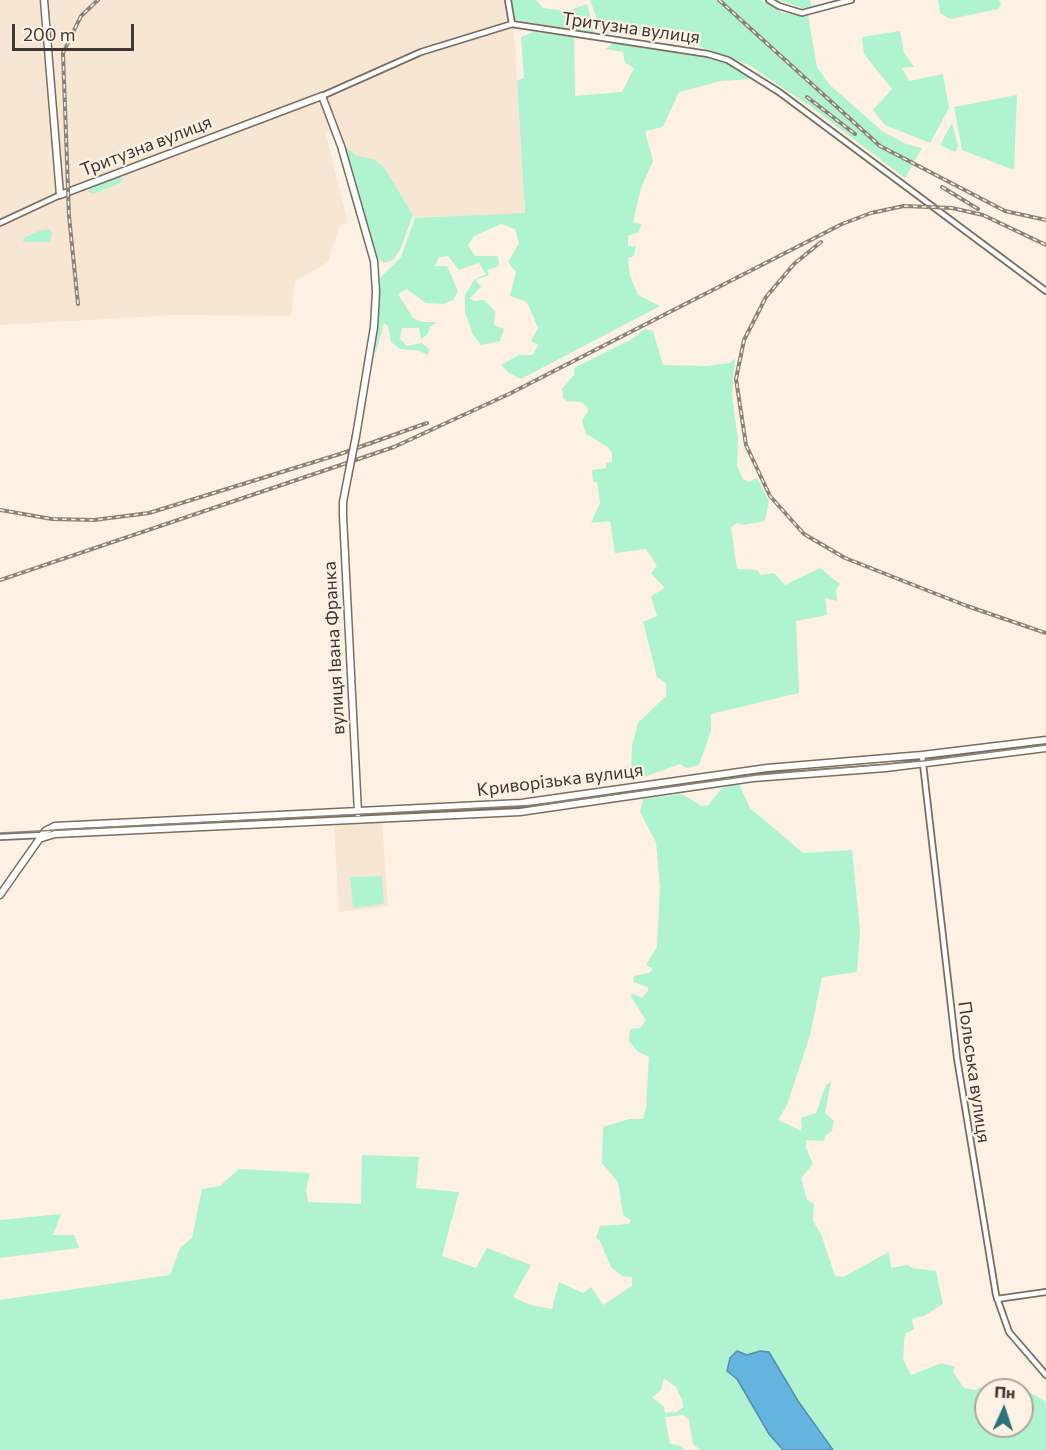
<!DOCTYPE html>
<html>
<head>
<meta charset="utf-8">
<style>
	body { margin:0 }
	#map { position:relative; width:1046px; height:1450px; overflow:hidden; background:#fdf1e3; font-family:Commissioner,sans-serif }
	canvas { display:block }
	.north { position:absolute; left:974px; top:1378px; width:60px; height:60px; box-sizing:border-box; background:#fdf1e3; border:2px solid #b0a79d; border-radius:50%; rotate:3deg; font-size:16px; font-weight:700; line-height:24px; text-align:center; color:#3d3833 }
	.north::after { content:''; display:block; margin:auto; width:21px; height:27px; background:#2a747a; clip-path:polygon(50% 0,100% 100%,50% 72%,0 100%) }
	.scale { position:absolute; left:12px; top:24px; width:122px; height:27px; box-sizing:border-box; border:3px solid #3d3833; border-top:0; padding-left:8px; font-size:18px; line-height:21px; white-space:nowrap; color:#3d3833; -webkit-text-stroke:4px #fdf1e3; paint-order:stroke }
</style>
</head>
<body>
<div id="map">
<canvas width="1046" height="1450"></canvas>
<div class="north">Пн</div>
<div class="scale">200 m</div>
</div>
<script>
const ctx = document.querySelector('canvas').getContext('2d');
ctx.lineJoin = 'round';
function paint(path, color) { ctx.fillStyle = color; ctx.fill(path, 'evenodd'); }
const toPath = rows => new Path2D(rows.map(r => 'M' + r).join(''));
function strokePath(path, color, width, dash) { ctx.strokeStyle = color; ctx.lineWidth = width; ctx.lineCap = dash ? 'butt' : 'round'; ctx.setLineDash(dash || []); ctx.stroke(path); }
function drawText(font, color, halo, rows, align = 'center') {
  ctx.font = font + ' Commissioner,sans-serif'; ctx.lineWidth = 4.5; ctx.setLineDash([]); ctx.textBaseline = 'middle'; ctx.strokeStyle = halo; ctx.fillStyle = color; for (const [text, x, y, turn = 0] of rows) {
    ctx.save(); ctx.translate(x, y); ctx.rotate((+turn || 0) * Math.PI / 180); ctx.textAlign = isNaN(turn) ? turn : align; if (halo) ctx.strokeText(text, 0, 0); ctx.fillText(text, 0, 0); ctx.restore();
  }
}
paint(toPath([
	[0,0,512,0,525,214,415,218,384,167,373,159,357,156,325,130,348,223,340,225,328,262,295,281,291,316,176,315,0,325],
	[382,822,388,906,339,912,334,825]
]), '#f7e6d1');
paint(toPath([
	[511,0,536,0,543,8,567,11,587,4,595,34,512,19],
	[590,0,761,0,783,13,808,15,817,67,829,84,882,131,906,144,922,148,905,178,811,107,749,65,698,46,648,36,602,33],
	[778,0,810,0,812,7,802,8],
	[938,0,999,0,1001,5,998,9,950,19,940,13],
	[900,31,904,53,914,67,902,68,909,81,943,74,949,108,930,143,885,125,873,110,892,89,864,54,862,37],
	[534,32,574,37,575,96,622,92,634,68,625,63,623,52,606,49,614,42,708,57,729,63,753,79,721,81,679,92,663,127,645,131,653,161,641,188,633,222,641,224,639,232,628,236,628,246,636,246,634,256,628,258,630,276,638,295,660,306,521,379,509,373,501,365,519,355,533,355,538,345,531,341,538,328,527,302,510,296,516,272,508,262,519,243,515,229,501,224,474,236,468,245,475,256,498,256,499,266,487,270,489,275,476,280,481,287,470,298,474,301,484,300,495,311,494,325,504,329,500,341,481,345,473,335,465,312,465,295,474,280,486,274,479,263,459,270,448,256,439,257,435,266,447,266,458,291,453,300,443,304,426,303,407,289,398,294,413,318,422,322,438,322,430,327,428,334,421,339,419,328,402,328,400,339,407,346,422,343,430,350,427,355,420,351,400,349,391,342,388,326,384,323,376,352,372,354,379,279,401,257,415,218,525,213,517,81,524,78,521,37],
	[1017,95,1014,170,962,150,954,107],
	[952,123,958,147,955,152,940,145],
	[342,144,357,156,373,159,384,167,413,215,400,250,393,260,384,263,376,257],
	[119,177,123,179,121,183,93,194,88,192,90,187],
	[49,229,52,232,50,242,23,242,24,238,41,230],
	[645,329,653,331,663,365,707,366,730,363,735,358,732,395,738,440,737,466,743,479,749,482,757,478,769,501,765,521,744,525,737,523,731,527,737,569,757,570,761,575,774,573,785,585,820,568,840,584,836,590,837,601,825,598,827,615,796,621,799,693,711,714,711,731,699,765,686,768,680,764,644,777,631,775,632,746,638,723,666,696,666,683,657,677,643,622,657,616,651,596,665,588,651,573,657,566,646,549,615,553,610,521,591,523,600,503,597,482,593,482,592,470,606,468,606,463,612,462,612,453,608,447,586,434,582,421,588,411,587,407,582,402,567,401,563,397,562,389,574,375,574,368,632,339],
	[739,784,750,808,803,853,852,850,860,931,857,972,822,977,810,1035,787,1105,778,1120,802,1131,801,1118,816,1113,826,1085,831,1082,825,1113,834,1121,832,1131,825,1136,824,1141,806,1140,806,1148,813,1164,801,1178,807,1200,814,1204,813,1221,821,1234,835,1276,843,1277,889,1252,891,1268,907,1265,913,1268,936,1271,943,1304,924,1316,912,1319,914,1329,905,1334,903,1359,911,1375,942,1363,955,1367,953,1372,964,1388,975,1390,981,1387,986,1394,986,1426,1022,1426,1022,1390,1029,1392,1045,1401,1046,1406,1046,1450,700,1450,693,1444,689,1420,683,1415,665,1417,670,1444,681,1446,684,1450,0,1450,0,1300,170,1275,180,1248,192,1238,202,1189,220,1186,239,1169,310,1173,306,1189,308,1202,361,1204,362,1155,419,1157,416,1188,459,1192,442,1256,476,1268,487,1248,531,1265,513,1297,530,1305,552,1309,559,1282,583,1293,591,1287,603,1305,632,1286,632,1277,622,1276,611,1267,600,1241,596,1238,600,1226,629,1224,631,1220,623,1215,618,1182,602,1163,603,1127,629,1119,643,1119,646,1107,649,1057,637,1051,629,1041,630,1029,640,1028,646,1020,630,995,634,994,642,998,648,991,648,987,633,982,634,976,649,973,653,969,646,965,657,947,660,887,656,842,640,812,643,799,682,794,702,806,708,805,725,785],
	[664,1378,676,1387,682,1400,683,1407,677,1412,665,1413,664,1407,652,1397,661,1390],
	[382,876,384,904,353,908,350,877],
	[61,1214,53,1235,74,1235,79,1248,0,1258,0,1220]
]), '#aff3d1');
const water = toPath([
	[737,1351,747,1355,760,1351,769,1352,798,1401,833,1450,783,1450,769,1434,737,1379,727,1371,730,1358,737,1351]
]);
paint(water, '#65b3df');
strokePath(water, '#598eab', 1.5);
const minor = toPath([
	[508,0,512,24],
	[769,0,779,6,802,13,851,0],
	[322,96,421,52,512,24,708,54,728,60,779,92,1046,291],
	[0,223,60,195],
	[922,755,957,1058,996,1295,1009,1332,1046,1375],
	[0,837,43,835],
	[997,1299,1046,1292]
]);
const major = toPath([
	[44,0,60,195,322,96,341,146,374,261,376,292,374,327,356,436],
	[348,476,343,502,343,516,358,813],
	[42,838,55,834,520,812,753,778,886,768,1046,748],
	[0,895,45,831,55,826,521,803,767,768,922,755,1046,740]
]);
strokePath(minor, '#796e62', 8);
strokePath(major, '#796e62', 9);
strokePath(minor, '#fff', 4.5);
strokePath(major, '#fff', 6);
strokePath(toPath([
	[0,833,538,805,757,775,923,761,1046,745]
]), '#8b837a', 1.5);
const rail = toPath([
	[719,0,880,146,1005,211,1046,220],
	[807,97,855,134],
	[942,187,978,209],
	[821,242,794,264,766,297,744,340,736,379,746,445,770,496,804,534,845,558,967,606,1046,633],
	[78,304,69,216,63,53,81,16,98,0],
	[0,510,52,519,94,520,149,513,340,454,427,423],
	[0,580,394,447,509,394,842,224,871,213,904,206,952,208,983,215,1046,245]
]);
strokePath(rail, '#8b837a', 4);
strokePath(rail, '#fdf1e3', 1.5, [4.5]);
const majorBridge = toPath([
	[348,476,356,436]
]);
strokePath(majorBridge, '#796e62', 9, []);
strokePath(majorBridge, '#fff', 6);
drawText('18px', '#3d3833', '#fdf1e3', [
	["Тритузна вулиця",631,28,8],
	["Тритузна вулиця",146,146,-21],
	["вулиця Івана Франка",334,648,-93],
	["Криворізька вулиця",560,780,-7],
	["Польська вулиця",974,1072,82]
]);
</script>
</body>
</html>
